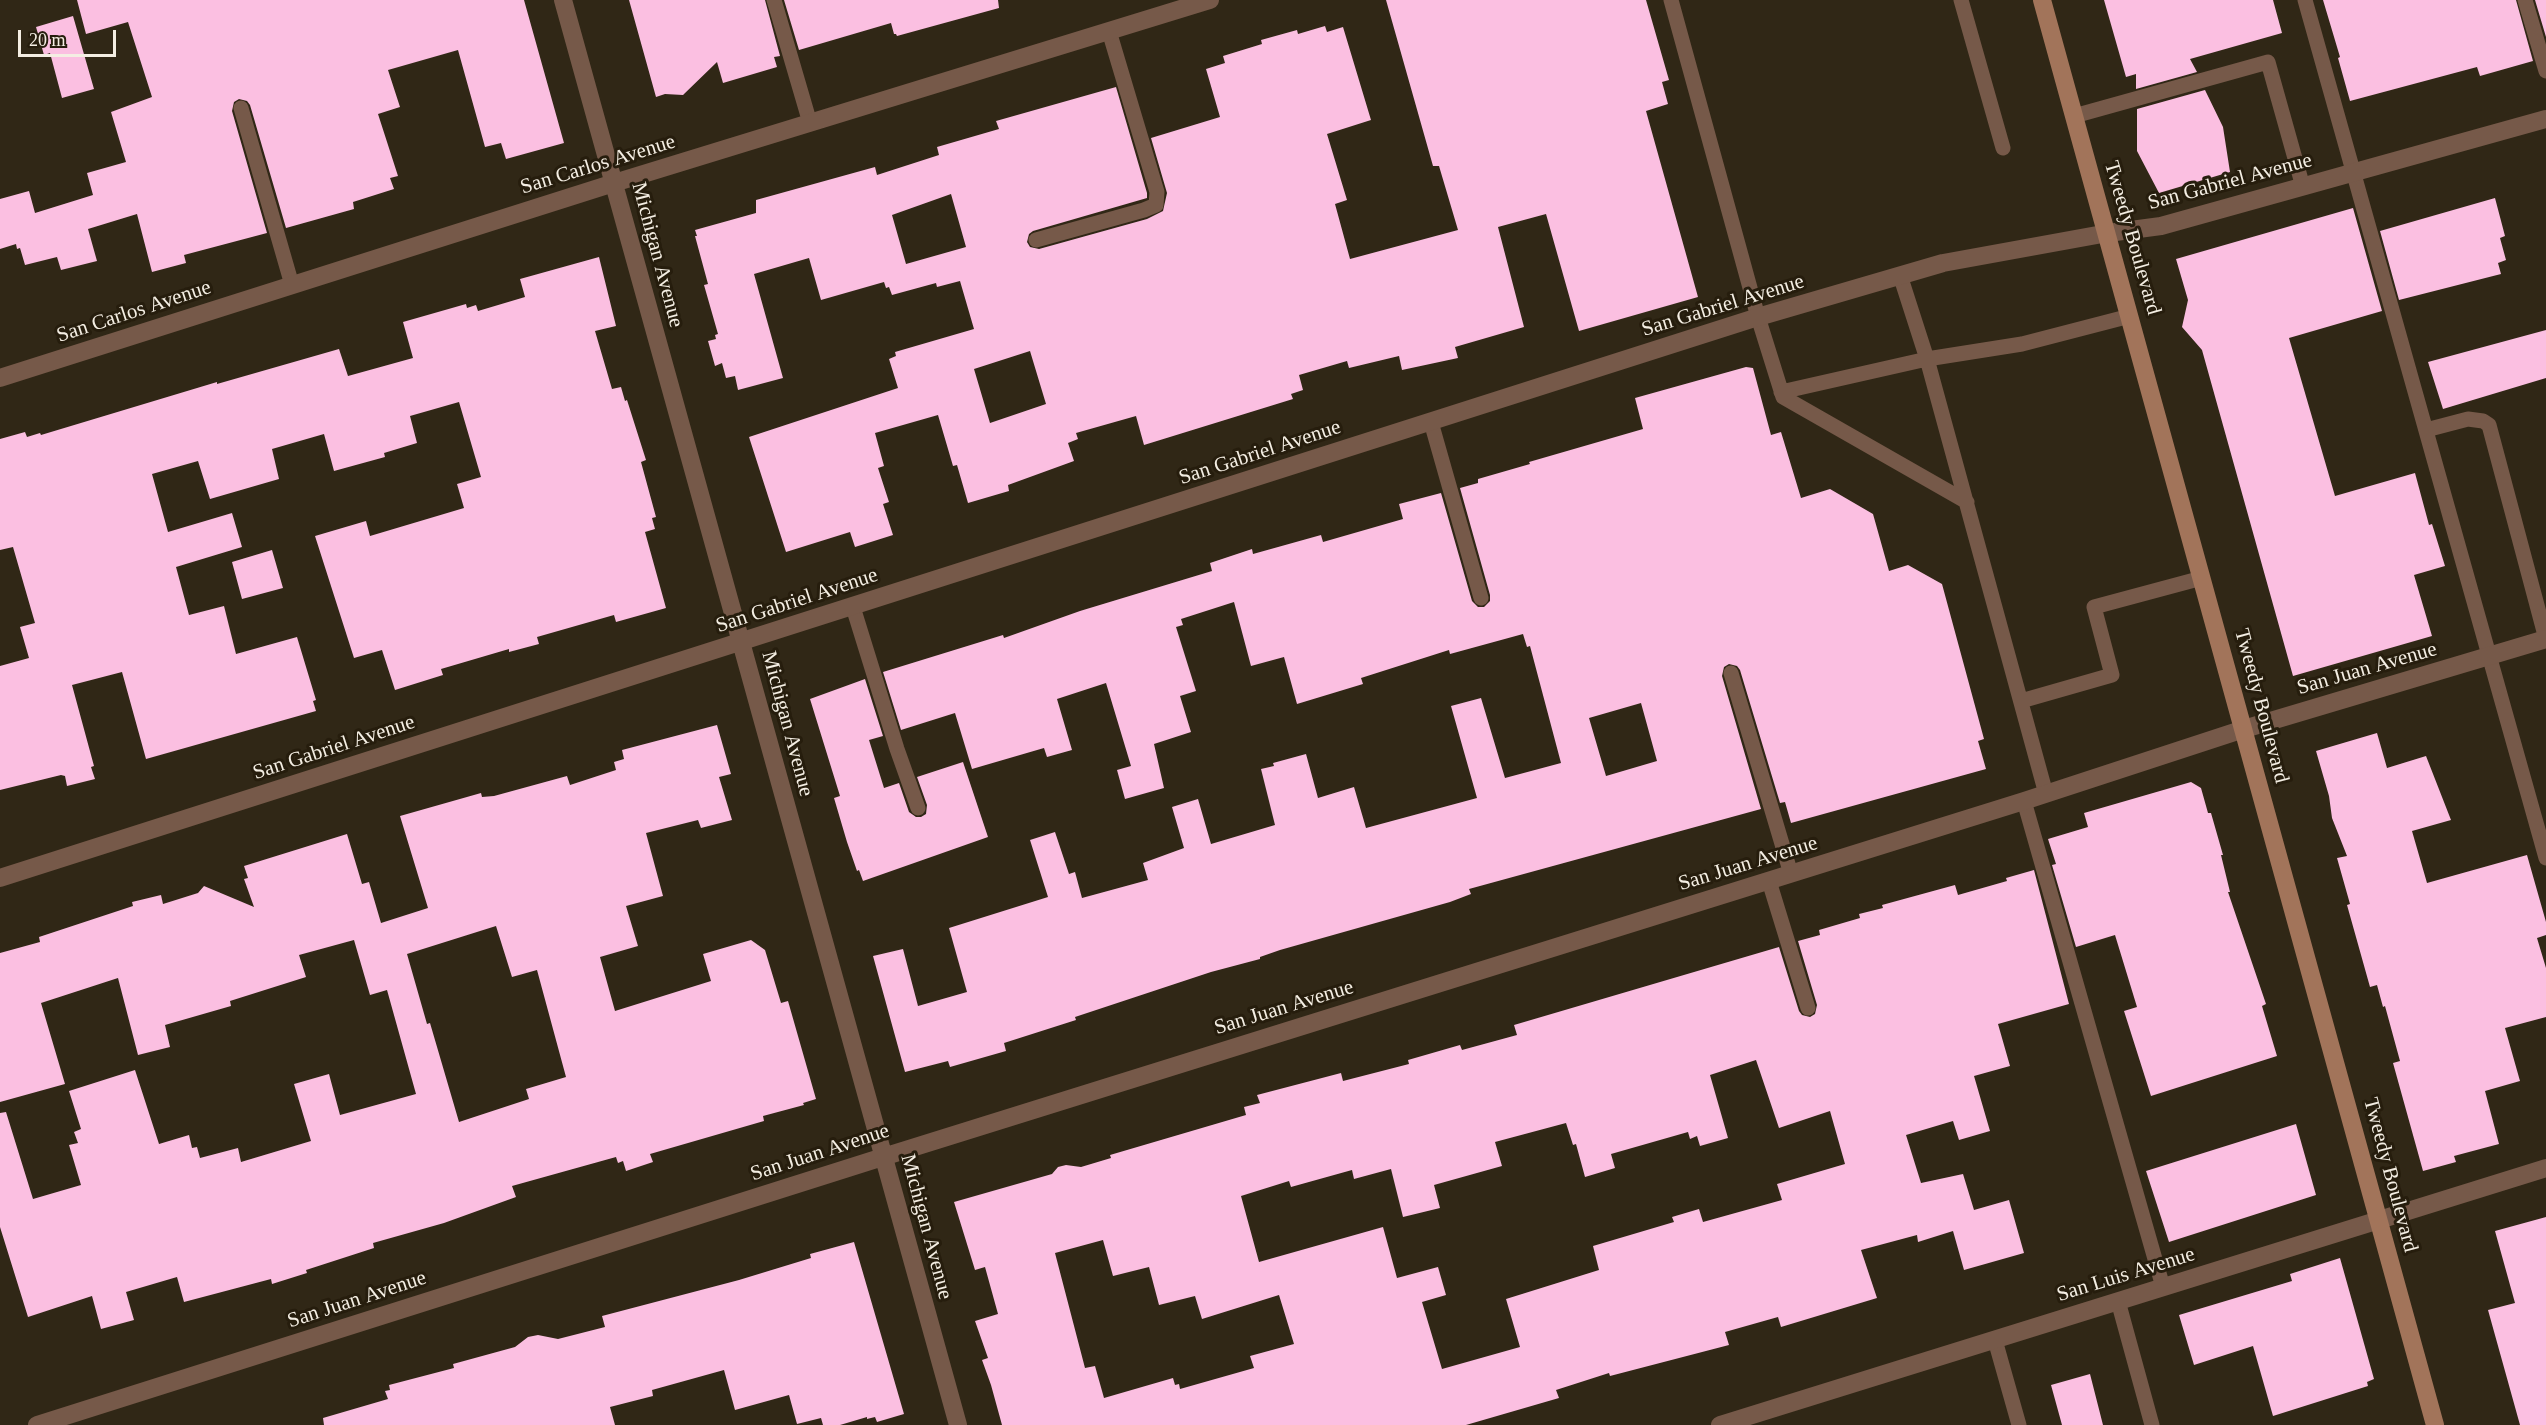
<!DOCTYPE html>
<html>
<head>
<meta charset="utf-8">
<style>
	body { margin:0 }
	#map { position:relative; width:2546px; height:1425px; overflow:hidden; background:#302716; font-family:Georgia,serif }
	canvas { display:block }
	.scale { position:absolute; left:18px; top:30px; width:98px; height:27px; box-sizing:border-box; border:3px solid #f4eee3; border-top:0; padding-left:8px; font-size:18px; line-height:21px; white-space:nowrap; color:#f4eee3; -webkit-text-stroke:4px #261d0d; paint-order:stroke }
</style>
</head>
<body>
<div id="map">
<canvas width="2546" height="1425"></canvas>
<div class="scale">20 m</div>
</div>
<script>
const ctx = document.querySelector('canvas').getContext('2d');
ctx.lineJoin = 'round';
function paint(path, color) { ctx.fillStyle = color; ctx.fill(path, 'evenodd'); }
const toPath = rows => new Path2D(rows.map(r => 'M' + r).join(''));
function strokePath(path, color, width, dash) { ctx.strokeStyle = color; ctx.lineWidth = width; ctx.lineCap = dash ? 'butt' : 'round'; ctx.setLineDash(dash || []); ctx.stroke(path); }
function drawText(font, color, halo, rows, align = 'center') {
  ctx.font = font + ' Georgia,serif'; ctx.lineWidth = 6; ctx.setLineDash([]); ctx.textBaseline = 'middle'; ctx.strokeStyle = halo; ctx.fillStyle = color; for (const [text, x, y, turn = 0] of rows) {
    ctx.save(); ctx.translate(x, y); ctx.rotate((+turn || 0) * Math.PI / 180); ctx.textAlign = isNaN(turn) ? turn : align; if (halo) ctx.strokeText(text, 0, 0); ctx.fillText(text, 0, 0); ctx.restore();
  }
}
paint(toPath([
	[77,0,524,0,564,143,506,159,501,143,485,147,458,50,388,70,400,107,378,114,398,176,390,178,394,189,353,202,354,209,286,228,250,105,247,101,239,99,234,102,232,111,267,233,184,255,186,263,152,272,137,214,88,229,97,261,61,270,57,257,25,265,20,248,17,249,16,244,0,249,0,199,29,191,35,213,93,195,87,173,126,162,111,112,152,97,128,22,86,34],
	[629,0,765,0,780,56,774,57,777,67,723,83,717,62,683,95,665,94,656,97],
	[784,0,998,0,999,8,897,36,896,34,894,34,891,23,799,50],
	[1386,0,1646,0,1669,80,1662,82,1668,104,1646,111,1698,297,1579,331,1546,214,1498,227,1524,327,1455,347,1458,358,1402,370,1399,356,1349,368,1347,361,1299,375,1303,390,1291,394,1293,399,1144,445,1136,416,1076,433,1078,439,1068,443,1074,461,1008,485,1009,491,968,503,957,465,953,466,938,415,875,433,884,466,878,468,889,502,883,504,893,535,855,547,850,532,786,552,749,437,898,388,889,359,896,356,895,352,974,329,960,281,937,287,936,283,892,295,889,287,886,288,884,282,821,300,809,258,754,274,783,378,738,390,735,376,726,378,722,363,715,366,708,341,716,339,715,335,718,334,704,285,708,284,695,236,697,236,695,230,756,213,756,200,875,167,877,175,939,155,937,147,999,129,996,121,1116,87,1147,193,1147,198,1033,231,1029,234,1027,242,1030,247,1039,249,1147,219,1163,211,1167,193,1151,138,1220,117,1206,69,1225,63,1223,56,1262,44,1261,40,1297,30,1298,34,1325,26,1327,32,1343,27,1371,120,1327,134,1347,200,1335,204,1350,259,1458,230,1439,166,1433,166],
	[951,194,966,247,906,264,892,215],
	[1030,351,1046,404,990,423,974,369],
	[2104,0,2273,0,2282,33,2190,59,2197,72,2136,89,2136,74,2126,77],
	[2323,0,2516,0,2533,61,2480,76,2477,67,2350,101,2338,58,2340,57],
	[2535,0,2546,0,2546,37],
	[73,16,94,89,62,98,50,53,44,55,36,27],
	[2205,90,2223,127,2230,172,2159,193,2137,151,2137,109],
	[2495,198,2505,236,2500,238,2506,260,2498,263,2501,274,2399,300,2380,231],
	[2353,208,2382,311,2289,338,2335,496,2415,473,2429,525,2432,524,2445,566,2414,575,2432,636,2293,676,2202,350,2182,327,2188,300,2176,259],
	[599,257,616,326,595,331,612,389,621,387,625,401,627,400,633,419,646,460,641,462,656,517,652,518,655,529,645,532,666,608,616,622,614,615,537,637,539,644,509,652,509,649,441,669,443,675,395,690,382,650,354,658,315,536,366,521,370,536,464,508,457,484,481,477,459,402,410,416,417,443,384,453,385,457,334,471,324,434,272,449,279,479,210,499,198,461,152,474,168,532,232,513,242,547,176,567,189,615,224,606,236,654,297,637,316,700,313,701,316,711,146,759,122,672,72,685,94,766,91,767,95,779,67,786,65,776,61,775,0,790,0,666,29,658,20,627,35,623,13,547,0,550,0,439,25,432,27,437,40,433,41,435,217,382,217,384,339,349,348,376,413,358,403,322,466,304,467,308,476,305,478,311,525,297,520,279],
	[2546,330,2546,378,2443,409,2428,362],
	[1746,367,1753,368,1771,435,1781,432,1801,498,1830,489,1873,514,1889,571,1908,565,1942,584,1984,739,1978,741,1986,769,1791,823,1785,802,1780,803,1740,670,1737,666,1729,664,1724,667,1722,676,1761,809,1469,889,1471,894,1450,902,1280,950,1260,957,1260,959,1211,972,1075,1017,1076,1020,1004,1043,1006,1051,950,1067,948,1061,905,1072,873,956,903,949,918,1006,967,992,949,928,1048,897,1030,840,1055,832,1069,874,1075,872,1082,898,1148,880,1143,863,1184,848,1172,807,1198,799,1211,844,1275,825,1261,769,1274,766,1273,763,1306,754,1318,798,1354,787,1366,828,1477,798,1451,706,1481,698,1505,778,1561,763,1530,646,1527,647,1523,634,1450,654,1449,650,1361,678,1363,684,1297,704,1284,657,1251,666,1234,602,1181,619,1183,625,1176,627,1196,691,1180,696,1191,732,1154,744,1164,788,1125,799,1117,770,1131,766,1106,683,1057,699,1072,750,1047,757,1044,748,972,769,955,713,901,730,883,672,1003,635,1004,638,1080,611,1212,571,1210,563,1252,549,1253,554,1321,535,1323,542,1403,519,1399,504,1441,493,1472,601,1478,607,1484,607,1490,601,1490,595,1460,488,1478,483,1478,479,1530,464,1529,462,1643,429,1635,398],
	[1641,703,1657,761,1606,776,1589,718],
	[272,550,283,588,242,599,232,562],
	[865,679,883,736,869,740,884,788,899,783,909,812,916,817,921,817,926,814,927,805,917,777,963,762,988,837,863,881,859,870,857,871,847,842,834,798,840,796,810,699],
	[717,725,731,774,719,777,732,820,701,828,698,820,646,833,663,896,626,906,638,946,600,957,615,1011,711,981,703,954,751,940,765,950,781,1003,788,1001,816,1099,803,1103,804,1105,763,1116,764,1121,650,1154,653,1162,626,1171,623,1161,618,1163,616,1157,512,1186,516,1197,444,1223,373,1243,374,1248,306,1270,307,1273,272,1284,271,1279,184,1302,177,1277,126,1292,134,1320,101,1329,92,1296,28,1317,0,1227,0,1113,6,1112,33,1199,81,1185,69,1145,78,1143,74,1132,81,1129,69,1091,135,1070,159,1144,189,1135,192,1148,197,1147,200,1158,238,1148,241,1162,311,1141,294,1084,329,1074,340,1115,416,1094,387,990,370,995,354,940,299,955,306,977,230,1001,231,1006,165,1025,170,1047,138,1055,118,978,41,1003,65,1084,0,1102,0,953,40,942,39,937,133,906,132,902,161,895,163,904,198,893,204,886,254,907,244,879,248,878,244,866,347,834,362,884,369,882,381,923,428,908,400,816,481,793,482,797,494,796,567,776,570,785,616,770,614,762,624,759,622,750],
	[496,926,512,977,537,970,566,1077,526,1089,529,1099,459,1122,430,1023,427,1024,407,954],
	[2377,733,2387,768,2426,756,2451,820,2412,831,2427,883,2527,855,2546,922,2546,935,2537,938,2546,968,2546,1017,2505,1028,2520,1081,2485,1091,2499,1144,2454,1156,2456,1162,2423,1171,2393,1063,2400,1061,2385,1006,2383,1007,2377,985,2370,987,2347,905,2350,904,2337,858,2347,856,2332,818,2329,796,2316,751],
	[2191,782,2201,788,2208,813,2211,813,2223,855,2221,855,2230,892,2228,892,2266,1004,2262,1006,2277,1056,2151,1096,2124,1011,2137,1007,2115,935,2076,947,2052,865,2056,864,2048,839,2088,827,2084,813],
	[2034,870,2069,1004,1998,1024,2010,1066,1974,1076,1990,1131,1959,1140,1953,1121,1906,1135,1921,1183,1963,1174,1974,1210,2009,1200,2024,1253,1964,1270,1953,1231,1918,1242,1917,1235,1861,1250,1877,1298,1781,1327,1778,1317,1725,1332,1729,1345,1610,1376,1609,1373,1556,1390,1559,1398,1466,1425,1002,1425,991,1385,982,1360,988,1358,975,1321,998,1314,985,1267,975,1270,954,1202,1052,1174,1058,1167,1066,1165,1081,1167,1111,1158,1110,1155,1246,1115,1244,1107,1260,1103,1257,1095,1341,1073,1343,1081,1409,1064,1408,1060,1460,1045,1462,1050,1517,1035,1514,1025,1779,947,1799,1011,1802,1015,1810,1017,1815,1014,1817,1005,1798,941,1820,935,1819,930,1860,918,1859,914,1883,908,1882,905,1955,885,1958,895,2007,881,2006,878],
	[1756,1060,1779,1128,1830,1111,1845,1164,1777,1184,1782,1200,1703,1222,1699,1209,1672,1217,1674,1222,1593,1246,1599,1270,1506,1299,1520,1347,1442,1369,1422,1302,1446,1295,1438,1267,1397,1278,1383,1227,1259,1262,1241,1196,1289,1181,1291,1187,1352,1170,1354,1179,1391,1169,1403,1217,1440,1208,1434,1185,1502,1166,1495,1142,1566,1123,1573,1145,1576,1144,1585,1177,1615,1168,1611,1154,1688,1132,1690,1139,1697,1136,1700,1146,1728,1138,1710,1075],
	[1103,1240,1113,1276,1149,1267,1159,1305,1195,1296,1202,1319,1279,1295,1294,1344,1250,1356,1254,1368,1180,1389,1179,1384,1175,1385,1173,1378,1104,1398,1095,1366,1085,1368,1055,1253],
	[2296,1124,2316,1195,2169,1242,2146,1171],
	[2546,1217,2546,1425,2520,1425,2488,1310,2515,1303,2495,1231],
	[854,1242,904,1414,877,1422,875,1417,867,1419,867,1417,840,1425,823,1425,821,1418,797,1424,789,1395,735,1410,724,1370,652,1390,653,1396,610,1407,615,1425,324,1425,323,1418,388,1399,385,1391,390,1390,389,1385,454,1368,453,1364,515,1347,528,1337,538,1335,558,1339,605,1327,602,1316,739,1280,811,1258,810,1254],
	[2340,1258,2374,1379,2367,1382,2368,1386,2273,1416,2253,1346,2194,1365,2179,1315,2292,1281,2290,1274],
	[2090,1374,2103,1425,2062,1425,2051,1385]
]), '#fbbfe1');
strokePath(toPath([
	[774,0,810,123],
	[1671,0,1758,317,1783,397,1967,502],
	[1961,0,2003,148],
	[2305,0,2546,858],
	[2525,0,2546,71],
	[241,108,292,285],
	[2074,116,2268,62,2303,187],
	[1036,240,1144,210,1156,205,1157,192,1109,31],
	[1900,275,1927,359,2046,794],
	[1781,392,1927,359,2022,344,2130,316],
	[1431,422,1481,598],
	[2426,430,2468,419,2483,421,2489,425,2546,639],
	[853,607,897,749,918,808],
	[1731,673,1791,874],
	[2021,701,2112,675,2094,607,2202,578],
	[2024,801,2163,1287],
	[1769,881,1808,1008],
	[2118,1301,2152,1425],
	[1995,1340,2019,1425]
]), '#765949', 15);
strokePath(toPath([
	[563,0,958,1425],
	[0,378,614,183,1210,0],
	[0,878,1758,317,1943,263,2108,233,2161,226,2546,119],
	[37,1425,883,1157,2024,801,2244,729,2546,639],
	[1720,1425,2546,1168]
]), '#765949', 18);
strokePath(toPath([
	[2042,0,2435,1425]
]), '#a2745a', 18);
drawText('21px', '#f4eee3', '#261d0d', [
	["San Carlos Avenue",598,165,-17],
	["San Gabriel Avenue",2230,182,-15],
	["Tweedy Boulevard",2132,238,74],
	["Michigan Avenue",657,255,75],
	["San Gabriel Avenue",1723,306,-17],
	["San Carlos Avenue",134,312,-18],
	["San Gabriel Avenue",1260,453,-18],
	["San Gabriel Avenue",797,601,-18],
	["San Juan Avenue",2367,669,-16],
	["Tweedy Boulevard",2261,706,75],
	["Michigan Avenue",787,724,75],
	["San Gabriel Avenue",334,748,-18],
	["San Juan Avenue",1748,864,-17],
	["San Juan Avenue",1284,1008,-17],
	["San Juan Avenue",820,1153,-18],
	["Tweedy Boulevard",2390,1175,75],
	["Michigan Avenue",926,1227,75],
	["San Luis Avenue",2126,1275,-17],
	["San Juan Avenue",357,1300,-18]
]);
</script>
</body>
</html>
